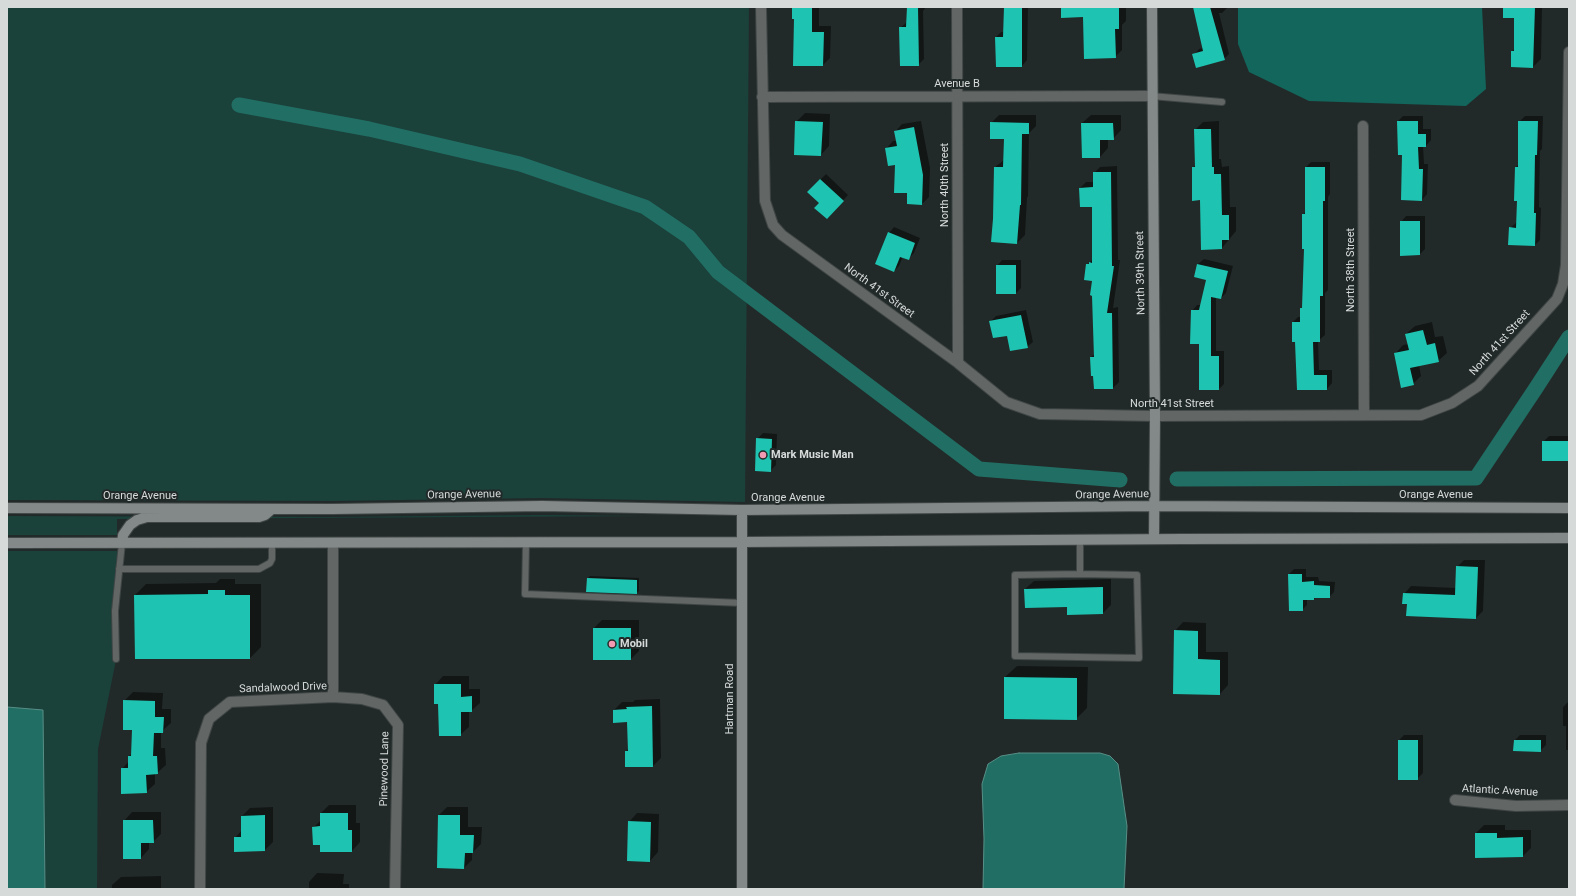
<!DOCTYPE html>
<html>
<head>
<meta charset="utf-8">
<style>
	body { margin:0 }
	#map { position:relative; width:1576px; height:896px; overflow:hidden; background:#222a29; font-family:Roboto,sans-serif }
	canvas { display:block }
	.frame { position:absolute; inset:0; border:8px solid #d6dbda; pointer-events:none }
</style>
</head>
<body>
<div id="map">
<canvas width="1576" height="896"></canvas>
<div class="frame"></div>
</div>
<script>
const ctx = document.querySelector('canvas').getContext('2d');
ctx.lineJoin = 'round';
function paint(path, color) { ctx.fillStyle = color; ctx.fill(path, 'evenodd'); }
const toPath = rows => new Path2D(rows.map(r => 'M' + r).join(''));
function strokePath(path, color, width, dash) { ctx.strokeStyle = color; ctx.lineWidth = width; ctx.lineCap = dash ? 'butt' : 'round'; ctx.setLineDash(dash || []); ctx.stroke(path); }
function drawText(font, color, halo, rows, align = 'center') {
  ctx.font = font + ' Roboto,sans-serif'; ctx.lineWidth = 4; ctx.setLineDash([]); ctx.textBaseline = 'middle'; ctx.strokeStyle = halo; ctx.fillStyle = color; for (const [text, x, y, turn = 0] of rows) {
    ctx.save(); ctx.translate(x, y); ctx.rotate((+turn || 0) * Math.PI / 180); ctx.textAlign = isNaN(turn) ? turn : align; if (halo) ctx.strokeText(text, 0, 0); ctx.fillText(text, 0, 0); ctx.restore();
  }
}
paint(toPath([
	[7,7,749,7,745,502,542,498,333,501,7,500],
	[542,515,648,516,117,519,117,535,7,535,7,516,333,517],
	[7,551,117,551,116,660,98,749,97,889,45,889,43,710,7,707]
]), '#1b413b');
paint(toPath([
	[1238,7,1482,7,1486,89,1466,106,1309,101,1249,72,1238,44]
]), '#13665c');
const water = toPath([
	[7,707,43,710,45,889,7,889,7,707],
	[1019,753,1100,753,1110,756,1118,764,1127,826,1124,889,983,889,984,839,982,784,988,764,1001,756,1019,753]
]);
paint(water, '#216f64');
strokePath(water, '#578f87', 1);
paint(toPath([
	[794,7,819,7,819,26,831,26,830,58,823,65,794,65],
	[908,7,926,7,923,11,924,59,918,65,900,28,907,22],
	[1000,7,1028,7,1027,60,1022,66,996,37,1001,32,1004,32,1005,8],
	[1062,7,1126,7,1126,21,1122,25,1122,50,1115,57,1084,16],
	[1194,7,1228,7,1222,13,1219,13,1229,54,1224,59,1194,55,1199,49,1203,48],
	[1504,7,1542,7,1541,59,1533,67,1512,52,1515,48,1515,17],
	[805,113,830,114,829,146,821,155,796,122],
	[999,115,1036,115,1036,126,1029,133,1028,196,1027,198,1025,235,1017,243,994,219,995,167,1004,160,1005,138,991,123],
	[1091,115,1121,115,1121,130,1113,139,1108,139,1108,148,1100,157,1083,157,1082,123],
	[1403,116,1423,116,1423,129,1431,129,1431,140,1426,146,1423,146,1424,164,1428,164,1427,194,1422,200,1398,121],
	[1525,116,1543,116,1542,149,1540,151,1539,207,1541,208,1540,240,1535,245,1510,228,1517,222,1518,200,1515,200,1516,167,1519,164,1519,122],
	[921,121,930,168,929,197,922,204,908,192,896,164,886,149,893,141,897,141,895,132,902,124],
	[1219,121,1219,159,1221,159,1222,167,1229,166,1230,207,1236,207,1236,231,1222,248,1201,199,1193,168,1196,164,1195,130,1203,122],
	[1311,162,1330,162,1330,194,1328,197,1328,290,1325,293,1325,335,1318,341,1319,370,1332,370,1332,383,1327,389,1298,389,1296,341,1293,322,1298,317,1301,317,1301,309,1303,306,1305,248,1303,215,1306,211,1306,167],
	[1117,166,1118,260,1120,260,1113,308,1118,307,1119,382,1113,388,1094,375,1091,357,1095,354,1093,280,1087,265,1093,259,1093,206,1080,188,1086,182,1094,182,1094,173,1100,167],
	[826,174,848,195,832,212,820,203,820,180],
	[1406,216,1425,216,1425,249,1420,254,1401,255,1401,222],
	[894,227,920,238,914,253,908,259,903,256,899,266,894,271,889,233],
	[1204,259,1233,266,1226,293,1221,298,1216,297,1216,351,1224,351,1224,384,1219,389,1200,343,1192,311,1197,305,1201,305,1207,279,1195,276,1198,264],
	[1002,260,1021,260,1021,288,1016,293,997,266],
	[1026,310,1033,342,1027,347,991,321,996,316],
	[1432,322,1435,337,1443,336,1447,353,1438,361,1419,365,1421,376,1413,384,1395,354,1403,345,1409,344,1406,334,1415,326],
	[763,433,777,434,776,465,771,470,757,439],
	[1549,436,1569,436,1568,460,1544,441],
	[1464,560,1485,560,1483,611,1476,618,1408,603,1404,594,1411,586,1456,588,1457,567],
	[1294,569,1306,569,1306,577,1318,577,1319,581,1335,582,1334,592,1329,597,1316,597,1314,599,1307,599,1307,605,1302,610,1289,574],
	[590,576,639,578,639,591,636,593,588,578],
	[220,579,235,579,235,584,261,584,261,647,250,658,135,595,146,584,216,583],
	[1111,579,1111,605,1103,613,1068,606,1025,589,1034,581],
	[602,620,639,620,639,651,631,659,594,659,594,628],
	[1183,622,1206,623,1206,652,1228,652,1228,685,1220,694,1175,631],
	[1017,666,1088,667,1087,708,1076,719,1005,677],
	[443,676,469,676,469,689,480,689,480,703,471,711,469,711,469,727,460,735,439,703,435,685],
	[133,692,163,693,162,709,171,709,171,723,161,732,161,748,165,748,166,765,157,773,155,773,155,784,146,792,122,769,129,761,129,756,132,753,133,729,124,701],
	[660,699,661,758,653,766,626,766,626,752,628,749,628,721,614,710,622,702,633,702,635,700],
	[1569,701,1569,766,1569,750,1566,750,1566,726,1563,726,1563,707],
	[1404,735,1423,735,1423,773,1417,779,1399,740],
	[1520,735,1546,735,1546,745,1540,751,1515,740],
	[329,805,356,805,356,823,360,823,360,842,352,851,321,844,314,827,321,820,321,813],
	[273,807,273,842,265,850,235,838,242,830,242,816,250,808],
	[447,807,468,807,468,827,482,827,481,844,472,853,472,860,464,868,439,815],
	[132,812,161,812,161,834,153,842,149,842,149,849,141,858,124,821],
	[637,813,659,814,658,852,650,861,629,822],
	[1484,825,1505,825,1505,830,1531,830,1531,848,1523,856,1476,833],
	[317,873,344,874,343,884,349,884,349,889,309,889,309,882],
	[161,876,161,889,112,889,112,885,121,877]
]), '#0007');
strokePath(toPath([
	[239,105,369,129,520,164,645,207,689,237,718,272,979,469,1120,480],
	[1177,479,1476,478,1536,388,1569,337]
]), '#216f64', 15);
paint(toPath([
	[792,7,812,7,812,32,824,32,823,66,793,66,794,19,792,19],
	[907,7,918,7,919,66,900,66,899,27,906,27],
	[1004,7,1022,7,1022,67,996,67,995,37,1003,37],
	[1061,7,1119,7,1119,29,1115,29,1116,58,1084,59,1083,17,1061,18],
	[1193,7,1210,7,1225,60,1196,68,1192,54,1203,51],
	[1503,7,1535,7,1533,68,1511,67,1511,51,1514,51,1514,18,1503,18],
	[795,121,823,122,821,156,794,155],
	[1397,121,1418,121,1418,134,1426,134,1426,147,1418,147,1419,169,1423,169,1422,201,1401,200,1402,155,1398,155],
	[1518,121,1538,121,1537,155,1535,155,1534,213,1536,213,1535,246,1508,245,1509,227,1516,228,1517,201,1514,201,1515,167,1518,167],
	[990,122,1029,123,1029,134,1022,134,1021,205,1020,205,1017,244,991,242,993,219,994,167,1003,167,1004,139,990,139],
	[1081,123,1113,123,1114,140,1100,140,1100,158,1082,158],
	[914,127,923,175,922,205,907,204,907,193,894,193,895,165,888,166,885,148,897,146,894,131],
	[1194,129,1211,129,1212,167,1214,167,1214,174,1221,174,1222,215,1229,215,1229,240,1222,240,1222,249,1201,250,1200,200,1192,201,1192,167,1195,167],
	[1305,167,1325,167,1325,201,1323,201,1323,296,1320,296,1320,342,1313,342,1314,375,1327,375,1327,390,1297,390,1295,342,1292,342,1292,322,1300,322,1300,308,1302,308,1304,249,1302,249,1302,214,1305,214],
	[1093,172,1111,172,1112,266,1114,266,1107,313,1112,313,1113,389,1094,389,1093,376,1091,376,1090,357,1094,357,1092,296,1090,295,1092,281,1084,280,1086,264,1089,264,1089,262,1092,263,1092,207,1080,207,1079,188,1093,187],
	[820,179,844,201,827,219,814,208,819,203,807,192],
	[1400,221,1420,221,1420,255,1400,256],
	[888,232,915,243,909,260,900,257,894,272,875,264],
	[1197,264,1228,271,1221,299,1211,297,1211,356,1219,356,1219,390,1199,390,1199,344,1190,344,1191,310,1199,310,1206,280,1194,277],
	[996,265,1016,265,1016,294,996,294],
	[1021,315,1028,348,1010,351,1007,336,993,338,989,321],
	[1423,330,1427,345,1435,343,1439,362,1410,368,1414,385,1401,388,1394,353,1409,350,1405,334],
	[756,438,772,439,771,472,755,471],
	[1542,441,1569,441,1568,461,1542,461],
	[1456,566,1478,567,1476,619,1406,616,1407,604,1402,604,1403,593,1455,595],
	[1288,574,1302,574,1302,582,1314,581,1314,585,1330,586,1330,598,1314,598,1314,600,1303,600,1303,611,1289,611],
	[587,578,637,580,637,594,586,592],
	[1103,587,1103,614,1067,615,1067,607,1025,608,1024,589],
	[208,590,225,590,225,595,250,595,250,659,135,659,134,595,208,594],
	[593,628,631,628,631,660,593,660],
	[1174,630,1198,631,1198,659,1220,660,1220,695,1173,694],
	[1004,677,1077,678,1077,720,1004,719],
	[434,684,461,684,461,697,472,696,472,712,461,712,461,736,439,736,438,704,434,704],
	[123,700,155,701,155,717,164,717,163,733,154,733,153,756,157,756,158,774,146,775,147,793,121,794,121,768,128,768,128,756,131,756,132,730,123,730],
	[652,706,653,767,625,767,625,751,628,751,627,722,613,723,613,710,627,709,626,707],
	[1398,740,1418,740,1418,780,1398,780],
	[1514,740,1541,740,1541,752,1513,751],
	[320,813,348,813,348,830,352,830,352,852,320,852,320,845,313,845,312,827,320,826],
	[265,815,265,851,234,852,234,837,241,837,241,816],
	[438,815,460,815,460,835,474,835,473,853,465,853,464,869,437,868],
	[123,820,153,820,154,843,141,843,141,859,123,859],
	[628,821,651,822,650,862,627,861],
	[1475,833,1497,833,1497,838,1523,837,1523,857,1475,858]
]), '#1ec4b1');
const lane = toPath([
	[1151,96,1222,102],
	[526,543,525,594,742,603],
	[119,569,259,569,270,563,272,559,272,543],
	[1080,574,1015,575,1015,656,1139,658,1137,575,1080,574,1080,540],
	[116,659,115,611,122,543]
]);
const street = toPath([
	[761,7,765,201,773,225,782,235,958,363,1006,402,1040,414,1155,416,1421,415,1452,403,1478,386,1557,299,1563,284,1566,265,1569,52],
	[957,7,958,363],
	[762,97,1151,96],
	[1363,126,1364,415],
	[333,543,333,697],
	[1455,800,1516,806,1569,805],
	[200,889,201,743,209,719,230,702,333,697,362,699,383,705,398,725,395,889]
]);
const secondary = toPath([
	[1152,7,1155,416,1154,539],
	[7,508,333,509,542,506,742,510,1154,506,1569,508],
	[7,543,742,542,1182,539,1569,538],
	[122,543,123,535,130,525,137,520,147,517,259,517,265,515,272,509],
	[742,889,742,510]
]);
strokePath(lane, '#3f4645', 8);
strokePath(street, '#3f4645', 12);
strokePath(secondary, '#3f4645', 12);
strokePath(lane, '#626665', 6);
strokePath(street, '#626665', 10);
strokePath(secondary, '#838988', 10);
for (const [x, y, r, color] of [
	[763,455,4,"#f19ab2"],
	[612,644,4,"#f19ab2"]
]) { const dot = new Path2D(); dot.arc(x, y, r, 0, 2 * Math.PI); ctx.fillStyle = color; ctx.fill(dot); strokePath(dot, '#222a29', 1.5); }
drawText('11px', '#d6dbda', '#222a29', [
	["Avenue B",957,84],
	["North 40th Street",945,185,-90],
	["North 38th Street",1351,270,-90],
	["North 39th Street",1141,273,-91],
	["North 41st Street",879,291,36],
	["North 41st Street",1500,343,-48],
	["North 41st Street",1172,404],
	["Orange Avenue",464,495,-1],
	["Orange Avenue",1112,495,-1],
	["Orange Avenue",1436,495],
	["Orange Avenue",140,496],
	["Orange Avenue",788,498],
	["Sandalwood Drive",283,688,-2],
	["Hartman Road",730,699,-90],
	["Pinewood Lane",385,769,-89],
	["Atlantic Avenue",1500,791,3]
]);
drawText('bold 11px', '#d6dbda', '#222a29', [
	["Mark Music Man",771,455],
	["Mobil",620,644]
], 'left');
</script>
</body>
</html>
